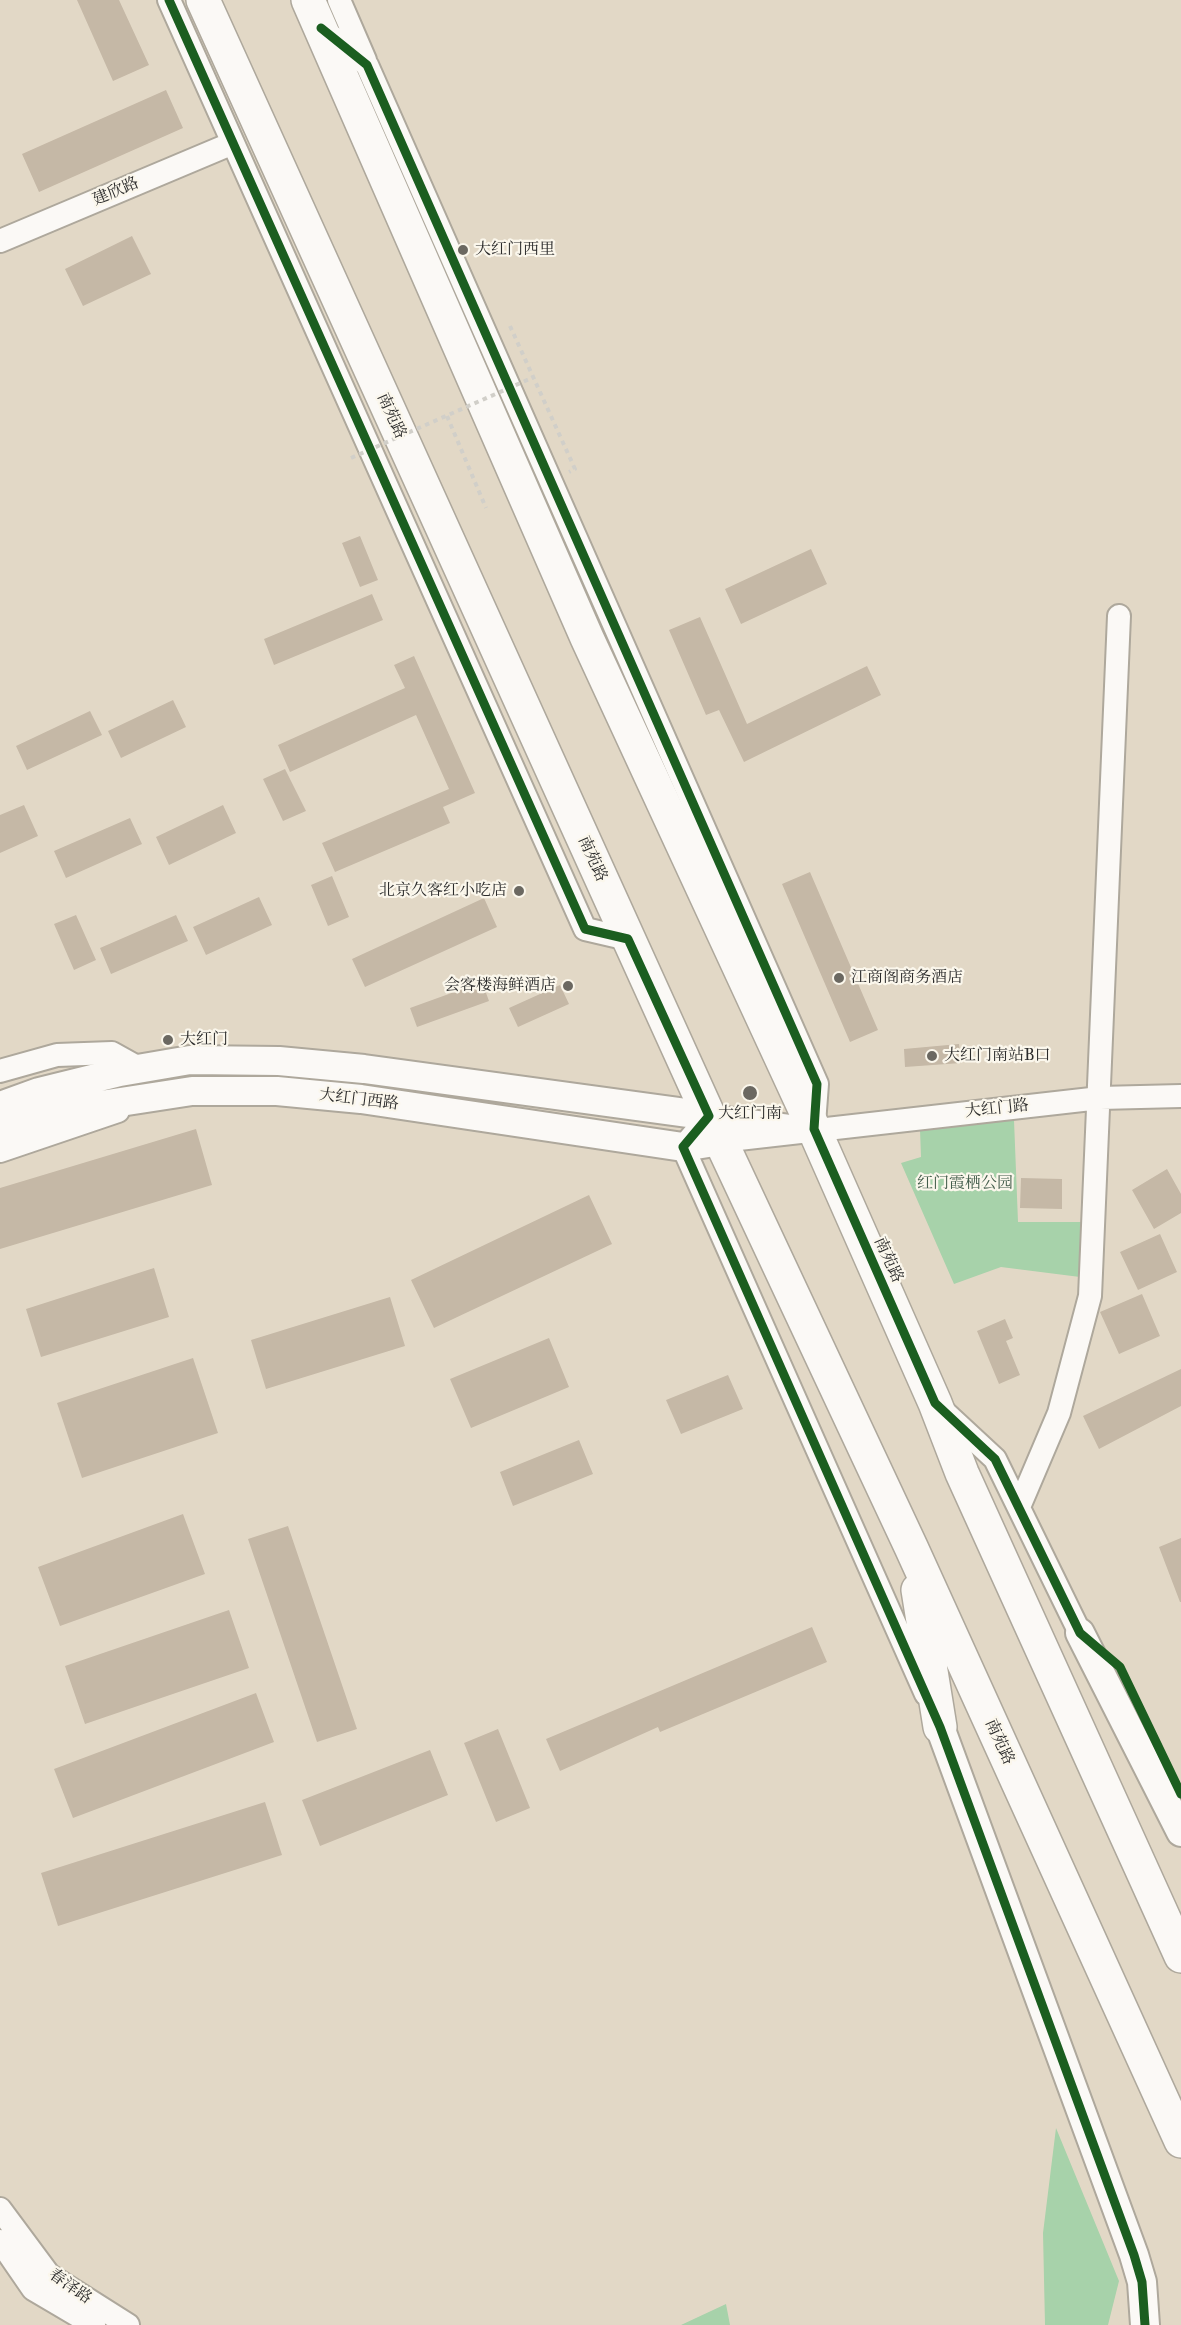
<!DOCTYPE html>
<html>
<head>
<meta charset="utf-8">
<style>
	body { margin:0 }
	canvas { display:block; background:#e2d8c6 }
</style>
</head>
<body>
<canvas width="1181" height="2325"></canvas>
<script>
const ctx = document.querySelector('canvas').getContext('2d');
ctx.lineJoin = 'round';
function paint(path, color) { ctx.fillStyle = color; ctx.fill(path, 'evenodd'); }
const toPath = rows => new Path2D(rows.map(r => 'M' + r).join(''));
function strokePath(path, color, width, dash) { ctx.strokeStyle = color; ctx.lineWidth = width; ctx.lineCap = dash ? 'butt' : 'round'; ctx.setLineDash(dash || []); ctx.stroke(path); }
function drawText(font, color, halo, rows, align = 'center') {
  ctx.font = font + ' "IM FELL Great Primer","Noto Serif SC",serif'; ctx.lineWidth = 4.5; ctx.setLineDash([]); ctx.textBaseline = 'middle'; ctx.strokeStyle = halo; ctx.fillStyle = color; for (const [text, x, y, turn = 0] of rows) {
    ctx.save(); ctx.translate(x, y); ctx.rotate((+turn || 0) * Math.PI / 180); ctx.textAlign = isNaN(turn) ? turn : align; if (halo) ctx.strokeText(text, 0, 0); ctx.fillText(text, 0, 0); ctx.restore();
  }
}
paint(toPath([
	[1014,1120,1018,1222,1084,1222,1080,1277,1001,1267,954,1284,901,1163,921,1157,920,1129],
	[1056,2128,1119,2281,1108,2325,1045,2325,1043,2233],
	[726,2304,730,2325,681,2325]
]), '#a7d2aa');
paint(toPath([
	[77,0,119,0,149,65,113,81],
	[166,90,183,128,39,192,22,154],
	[132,236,151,274,83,306,65,269],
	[360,536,378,580,360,587,342,543],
	[811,549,827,584,741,624,725,589],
	[372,594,383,620,274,665,264,639],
	[700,617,747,724,867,666,881,695,744,762,719,710,706,715,669,630],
	[414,656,475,793,443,807,450,823,335,872,322,843,449,789,416,715,290,772,278,745,405,688,394,665],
	[173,700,186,727,121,758,108,731],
	[90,711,102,735,27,770,16,746],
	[285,769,306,811,283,821,263,779],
	[24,805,38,836,0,853,0,815],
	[223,805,236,833,169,865,156,837],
	[130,818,142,844,66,878,54,851],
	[810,872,878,1030,850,1042,782,884],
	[332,876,349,917,328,926,311,885],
	[259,897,272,925,206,955,193,927],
	[484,898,497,927,365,987,352,959],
	[76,915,96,960,74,970,54,924],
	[176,915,188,941,111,974,100,948],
	[482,982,489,1001,417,1027,410,1008],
	[560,985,569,1004,518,1027,509,1008],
	[959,1044,961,1063,905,1067,904,1049],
	[196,1129,212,1185,0,1249,0,1188],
	[1167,1169,1181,1194,1181,1213,1154,1229,1132,1190],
	[1021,1178,1062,1179,1062,1209,1020,1208],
	[589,1195,612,1244,434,1328,411,1280],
	[1160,1234,1177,1272,1138,1290,1120,1252],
	[154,1268,169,1317,41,1357,26,1309],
	[1142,1294,1160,1336,1119,1354,1100,1312],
	[390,1297,405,1346,266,1389,251,1340],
	[1005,1319,1013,1338,1006,1341,1020,1375,999,1384,977,1331],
	[549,1338,569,1387,471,1428,450,1379],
	[193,1358,218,1433,82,1478,57,1403],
	[1181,1369,1181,1406,1099,1449,1083,1416],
	[728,1375,743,1409,681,1434,666,1400],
	[579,1440,593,1474,513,1506,500,1472],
	[183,1514,205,1574,60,1626,38,1567],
	[288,1526,357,1729,317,1742,248,1539],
	[1181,1538,1181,1602,1180,1602,1159,1547],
	[229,1610,249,1668,85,1724,65,1666],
	[812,1627,827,1662,660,1732,658,1727,560,1771,546,1739],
	[256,1693,274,1742,73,1818,54,1769],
	[498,1729,530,1808,496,1822,464,1743],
	[430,1750,448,1795,320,1846,302,1800],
	[265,1802,282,1855,58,1926,41,1873]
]), '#c5b8a6');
const minor = toPath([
	[169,0,585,929,628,939],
	[339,0,365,60],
	[325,31,367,65,817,1084,814,1124],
	[0,241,233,143],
	[0,1071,57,1055,112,1053,139,1068],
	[814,1129,709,1116,683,1147,926,1694],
	[721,1141,1100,1098,1181,1096],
	[0,1151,118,1111],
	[940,1408,995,1459,1080,1633],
	[1019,1507,1059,1413,1090,1296,1119,616],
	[0,2209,49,2275,128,2325],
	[0,2241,33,2289,94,2325]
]);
const major = toPath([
	[0,1106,39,1092,120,1072,190,1060,279,1061,364,1069,709,1116],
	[0,1132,62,1111,192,1091,277,1091,361,1099,683,1147,721,1141],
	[1080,1633,1181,1832],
	[940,1727,1134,2255,1142,2282,1145,2325]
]);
const highway = toPath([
	[203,0,709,1116,911,1547,1181,2141],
	[308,0,587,638,814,1129,935,1403,962,1473,1181,1956],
	[918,1590,940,1727]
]);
strokePath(minor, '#aea89c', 26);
strokePath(major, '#aea89c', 32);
strokePath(highway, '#aea89c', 36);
strokePath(toPath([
	[510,326,575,469,569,472],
	[447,416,486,508]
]), '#d1cfc9', 4, [4.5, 4.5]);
strokePath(minor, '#fbf9f6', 22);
strokePath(major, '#fbf9f6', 28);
strokePath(highway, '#fbf9f6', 33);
strokePath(toPath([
	[351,458,534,377]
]), '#d1cfc9', 4, [4.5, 4.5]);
strokePath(toPath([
	[169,0,585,929,628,939,709,1116,683,1147,940,1727,1134,2255,1142,2282,1145,2325],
	[321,28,367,65,817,1084,814,1129,935,1403,995,1459,1080,1633,1120,1667,1181,1794]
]), '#1b5e20', 9);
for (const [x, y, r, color] of [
	[463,250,6,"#6b6861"],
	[519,891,6,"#6b6861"],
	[839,978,6,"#6b6861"],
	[568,986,6,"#6b6861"],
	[168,1040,6,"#6b6861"],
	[932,1056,6,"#6b6861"],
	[750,1093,8,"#6b6861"]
]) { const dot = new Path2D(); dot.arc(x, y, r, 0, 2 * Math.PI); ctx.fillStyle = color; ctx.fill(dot); strokePath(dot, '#fbf7ec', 2); }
drawText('16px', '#2b2b2b', '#fbf7ec', [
	["建欣路",116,192,-23],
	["南苑路",391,416,66],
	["南苑路",592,859,66],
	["大红门西路",359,1100,7],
	["大红门路",997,1109,-6],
	["南苑路",888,1260,66],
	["南苑路",999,1742,66],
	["春泽路",70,2287,35]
]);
drawText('16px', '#2b2b2b', '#fbf7ec', [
	["大红门西里",475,250],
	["北京久客红小吃店",507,891,"right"],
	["江商阁商务酒店",851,978],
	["会客楼海鲜酒店",556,986,"right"],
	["大红门",180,1040],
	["大红门南站B口",944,1056],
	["大红门南",750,1114,"center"]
], 'left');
drawText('16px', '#425c4a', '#fbf7ec', [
	["红门霞栖公园",965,1184]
]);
</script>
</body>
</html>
